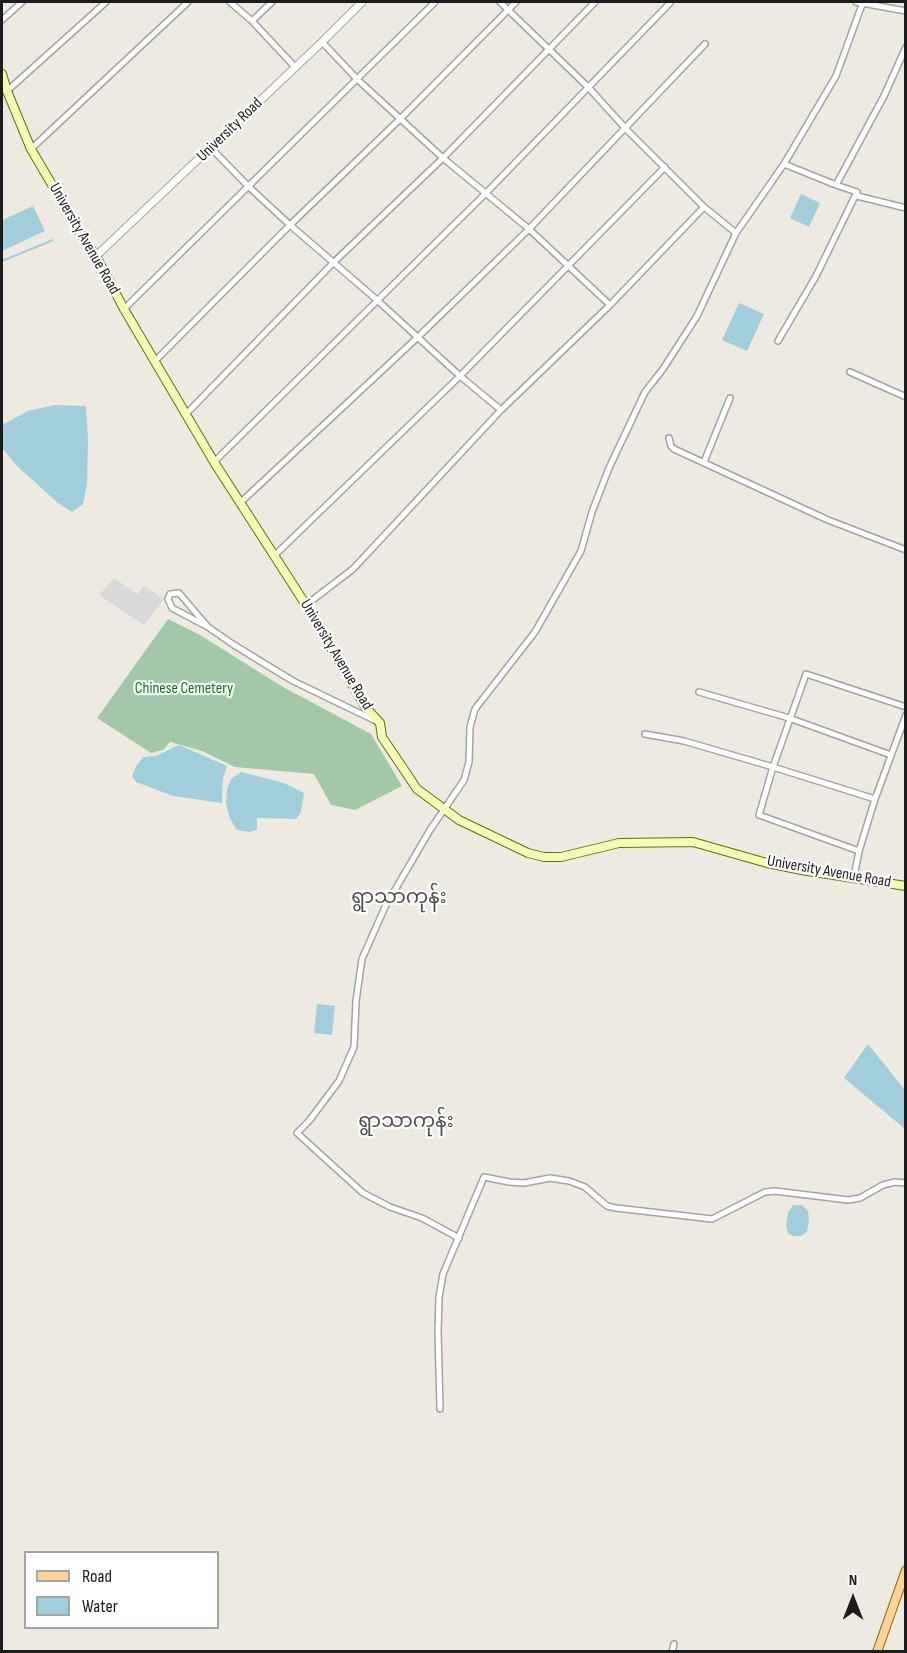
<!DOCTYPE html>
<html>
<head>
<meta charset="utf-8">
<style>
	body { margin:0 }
	#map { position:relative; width:907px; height:1653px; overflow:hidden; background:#eeeae2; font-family:"Sofia Sans Condensed",sans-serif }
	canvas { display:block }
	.frame { position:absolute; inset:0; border:3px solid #1c1c1c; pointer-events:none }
	.legend { position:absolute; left:24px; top:1551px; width:195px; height:78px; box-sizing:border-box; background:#fff; border:2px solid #a4a4a4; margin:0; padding:8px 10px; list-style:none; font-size:18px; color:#1c1c1c }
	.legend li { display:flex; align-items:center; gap:12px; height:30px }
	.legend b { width:30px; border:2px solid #a4a4a4 }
	.north { position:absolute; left:823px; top:1569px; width:60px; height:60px; -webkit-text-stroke:4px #fff; paint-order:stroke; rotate:0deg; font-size:16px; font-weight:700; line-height:24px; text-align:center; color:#1c1c1c }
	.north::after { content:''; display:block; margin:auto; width:21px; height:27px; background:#1c1c1c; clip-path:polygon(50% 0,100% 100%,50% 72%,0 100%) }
</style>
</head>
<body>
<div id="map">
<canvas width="907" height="1653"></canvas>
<div class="frame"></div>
<ul class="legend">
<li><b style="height:8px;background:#fbd399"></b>Road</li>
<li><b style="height:16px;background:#a2cedc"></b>Water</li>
</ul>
<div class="north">N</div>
</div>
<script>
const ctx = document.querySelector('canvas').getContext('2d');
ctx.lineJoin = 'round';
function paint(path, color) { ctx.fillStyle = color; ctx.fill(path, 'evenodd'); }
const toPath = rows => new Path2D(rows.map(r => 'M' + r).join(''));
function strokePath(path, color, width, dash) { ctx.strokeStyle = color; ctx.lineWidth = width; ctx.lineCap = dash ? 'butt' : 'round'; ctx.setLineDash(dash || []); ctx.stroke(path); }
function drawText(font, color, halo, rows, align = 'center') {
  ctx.font = font + ' "Sofia Sans Condensed","Noto Sans Myanmar",sans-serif'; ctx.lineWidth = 4.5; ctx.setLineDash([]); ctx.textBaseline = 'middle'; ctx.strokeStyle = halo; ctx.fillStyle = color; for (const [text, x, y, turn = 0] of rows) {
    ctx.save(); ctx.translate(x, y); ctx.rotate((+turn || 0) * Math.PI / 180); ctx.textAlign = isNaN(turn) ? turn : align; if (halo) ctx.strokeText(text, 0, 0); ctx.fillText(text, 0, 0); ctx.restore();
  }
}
paint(toPath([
	[114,578,137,594,144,586,164,599,144,625,99,595]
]), '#dad9d9');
paint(toPath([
	[168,619,200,635,283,687,371,734,402,786,355,810,331,805,314,774,235,767,202,751,170,742,163,750,151,753,97,718]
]), '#a3c7a9');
paint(toPath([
	[801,194,820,203,809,227,790,218],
	[33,206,45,231,2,251,2,220],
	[739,303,764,314,747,351,722,340],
	[55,405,86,406,88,441,87,485,83,504,72,512,58,503,17,466,2,448,2,425,28,411],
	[179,745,227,766,223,779,222,803,173,796,136,782,132,776,136,766,143,757,156,756],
	[241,772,284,783,304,793,301,812,296,819,257,818,257,830,249,832,237,830,230,819,226,803,227,789,231,779],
	[317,1004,335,1006,332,1035,314,1033],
	[868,1044,905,1090,905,1129,844,1078],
	[793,1205,802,1205,808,1211,809,1219,807,1232,801,1236,793,1236,788,1233,786,1226,788,1213]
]), '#a2cedc');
strokePath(toPath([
	[2,261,53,240]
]), '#a2cedc', 2);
const minor = toPath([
	[230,2,252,21,295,67],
	[500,2,589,88,626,129,704,207,736,233],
	[856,2,906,11],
	[2,20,22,2],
	[252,21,272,2],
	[322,42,358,80,443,158,529,229,610,305],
	[7,91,106,2],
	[211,148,249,187,290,225,377,300,460,376,501,410],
	[31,149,188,2],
	[784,164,836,185,857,192,857,196,906,208],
	[836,185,884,96,906,47],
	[124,309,435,2],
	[778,341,816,276,857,192],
	[156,360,290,225,400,119,516,2],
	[850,372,906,397],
	[187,413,333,263,443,158,595,2],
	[669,438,671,446,674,449,828,520,906,550],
	[214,462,485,194,670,3],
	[704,462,730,398],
	[241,502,418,337,529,229,705,44],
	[274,556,460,376,665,167],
	[306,605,353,569,501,410,610,305,704,207],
	[208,627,172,608,168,599,170,594,179,593,208,627,234,645,293,681,376,721],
	[699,692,789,718,891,755],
	[645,734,684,741,773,767,875,799],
	[859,851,759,815,773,767,806,674,906,707],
	[854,877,859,851,875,799,906,715],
	[459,1238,422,1218,390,1207,363,1193,297,1133,309,1121,339,1081,354,1047,356,1001,362,959,385,907,430,830,464,780,469,762,470,727,475,709,535,632,581,551,592,512,609,468,645,392,663,369,697,316,736,233,784,164,836,76,863,2],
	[440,1409,438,1332,439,1297,443,1274,484,1177,509,1182,524,1183,550,1178,569,1181,585,1187,607,1206,616,1208,712,1219,765,1192,775,1191,848,1200,860,1198,883,1185,895,1182,906,1183],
	[672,1652,674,1644]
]);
const tertiary = toPath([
	[96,256,322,42,362,2]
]);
const secondary = toPath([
	[2,74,7,91,31,149,85,241,96,256,124,309,214,462,306,605,366,708,380,723,382,737,417,789,459,820,528,853,544,857,561,857,619,843,693,842,767,863,807,871,906,886]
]);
const primary = toPath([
	[877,1652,906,1570]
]);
strokePath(minor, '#a3a3a3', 8);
strokePath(tertiary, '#a3a3a3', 9);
strokePath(secondary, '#647205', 10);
strokePath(primary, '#946600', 10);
strokePath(minor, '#fff', 5);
strokePath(tertiary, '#fff', 7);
strokePath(secondary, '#f4f9b5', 8);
strokePath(primary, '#fbd399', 8);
drawText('16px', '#1c1c1c', '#fff', [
	["University Road",230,130,-44],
	["University Avenue Road",84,239,60],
	["University Avenue Road",336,655,59],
	["University Avenue Road",829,872,10]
]);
drawText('16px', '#0b7917', '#fff', [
	["Chinese Cemetery",184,689]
]);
drawText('20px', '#4f4f4f', '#fff', [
	["ရွာသာကုန်း",399,898],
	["ရွာသာကုန်း",406,1122]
]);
</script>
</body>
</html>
